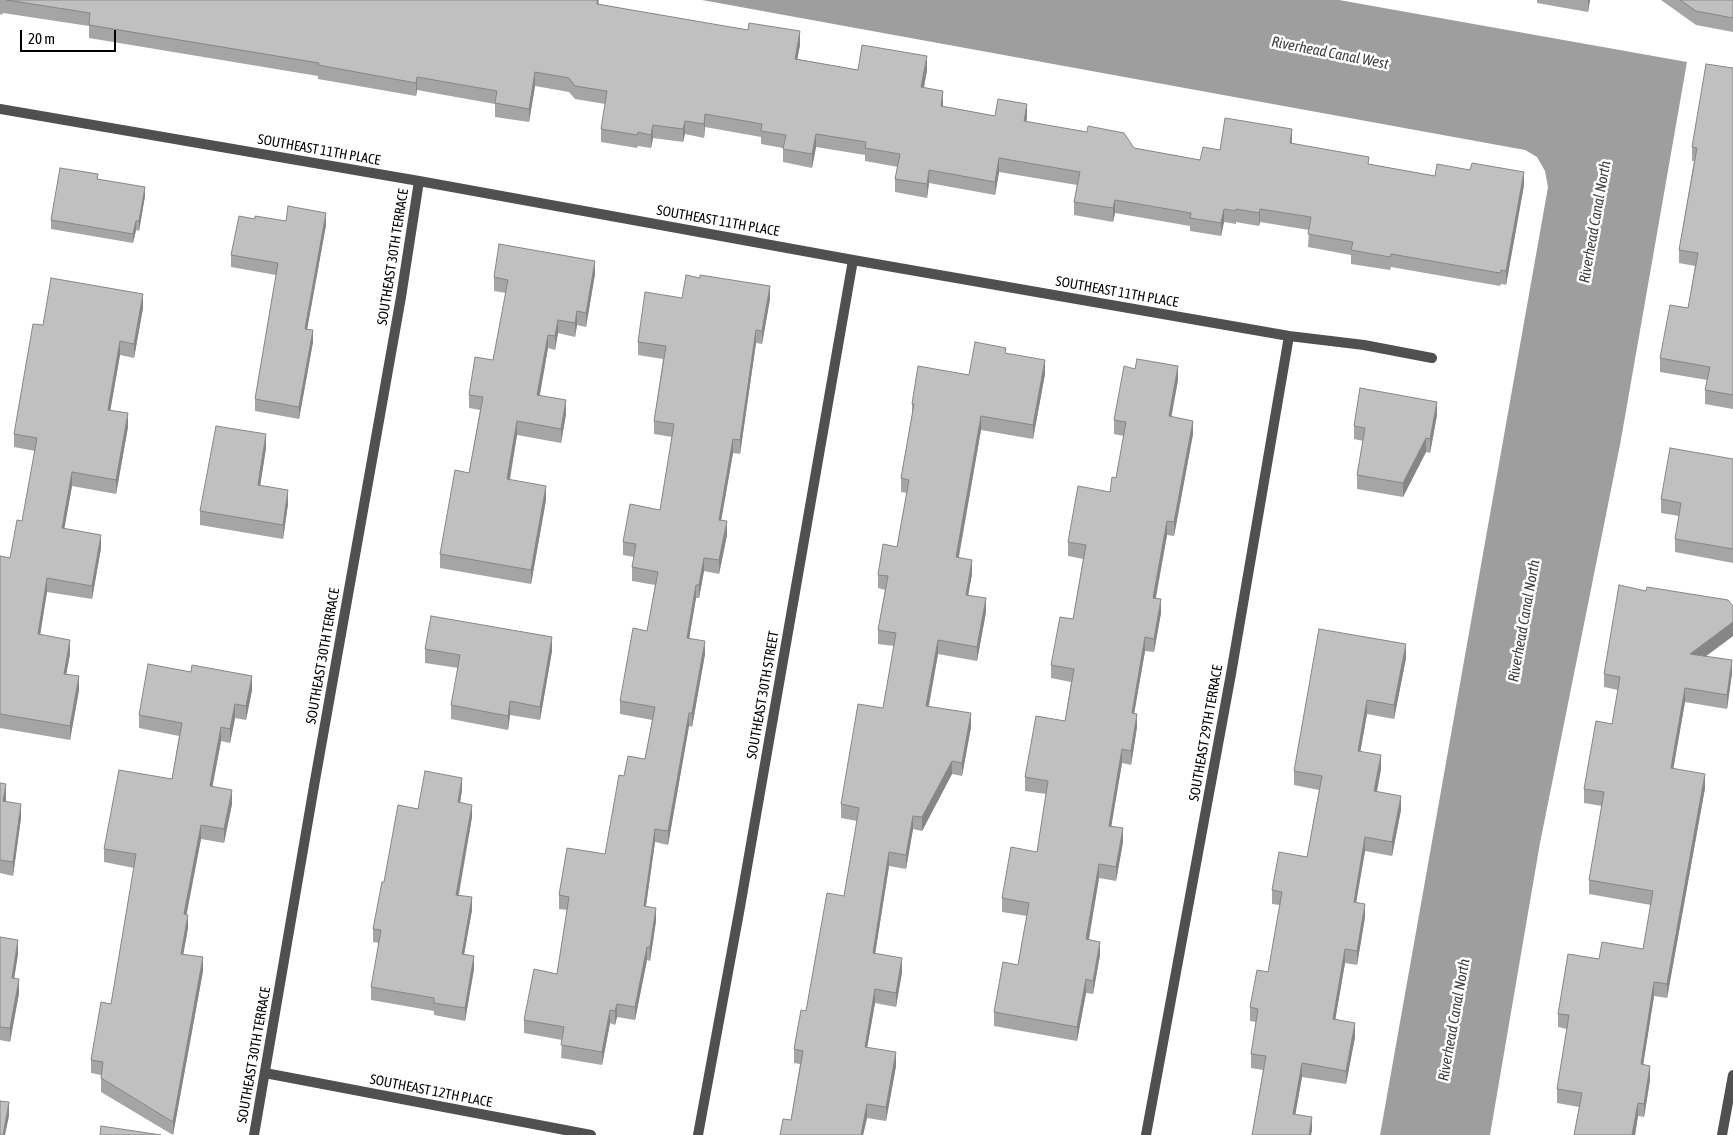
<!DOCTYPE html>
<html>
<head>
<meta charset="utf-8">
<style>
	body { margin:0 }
	#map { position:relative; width:1733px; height:1135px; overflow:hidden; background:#fff; font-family:"Asap Condensed",sans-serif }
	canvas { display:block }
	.scale { position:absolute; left:20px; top:30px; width:96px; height:22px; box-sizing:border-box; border:2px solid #000; border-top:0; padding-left:6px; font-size:15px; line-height:18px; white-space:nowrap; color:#000; -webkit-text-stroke:4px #fff; paint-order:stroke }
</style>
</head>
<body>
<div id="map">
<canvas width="1733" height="1135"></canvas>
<div class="scale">20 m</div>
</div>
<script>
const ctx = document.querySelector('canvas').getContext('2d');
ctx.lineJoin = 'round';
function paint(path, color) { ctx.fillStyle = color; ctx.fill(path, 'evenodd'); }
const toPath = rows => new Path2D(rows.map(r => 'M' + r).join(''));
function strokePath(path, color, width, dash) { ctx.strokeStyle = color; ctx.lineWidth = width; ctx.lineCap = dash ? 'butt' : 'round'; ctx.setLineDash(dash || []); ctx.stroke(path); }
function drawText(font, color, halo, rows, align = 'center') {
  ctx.font = font + ' "Asap Condensed",sans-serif'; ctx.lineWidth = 5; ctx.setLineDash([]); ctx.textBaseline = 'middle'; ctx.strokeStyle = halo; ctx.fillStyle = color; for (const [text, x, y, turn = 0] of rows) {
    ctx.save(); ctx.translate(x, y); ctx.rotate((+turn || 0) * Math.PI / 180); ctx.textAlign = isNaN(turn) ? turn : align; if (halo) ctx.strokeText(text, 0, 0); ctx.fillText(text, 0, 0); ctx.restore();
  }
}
paint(toPath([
	[702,0,1339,0,1687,62,1620,445,1540,843,1490,1135,1380,1135,1548,187,1545,171,1537,157,1525,150]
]), '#9e9e9e');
strokePath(toPath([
	[0,109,419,181,853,260,1289,336,1364,345,1432,358],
	[265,1073,591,1135],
	[254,1135,314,786,401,297,419,181],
	[698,1135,740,907,853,260],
	[1146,1135,1231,674,1289,336],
	[1722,1135,1733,1075]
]), '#505050', 10);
paint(toPath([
	[0,0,599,0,599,4,800,45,797,59,858,70,927,70,924,88,943,105,943,107,995,116,1027,117,1026,122,1134,148,1200,160,1220,150,1292,143,1369,164,1435,176,1524,185,1506,285,1501,284,1500,286,1391,267,1390,270,1351,264,1351,255,1308,247,1309,230,1260,222,1259,226,1236,222,1236,224,1224,222,1221,236,1190,231,1190,226,1115,213,1113,222,1074,215,1074,202,1077,185,999,172,995,195,929,183,927,198,895,192,895,179,898,167,865,161,865,155,816,147,812,168,783,162,783,148,761,144,761,137,705,127,704,138,685,134,683,142,653,138,651,148,638,146,637,148,601,142,601,129,605,104,575,99,569,92,535,86,529,122,495,117,495,104,417,90,416,96,318,79,318,76,89,38,89,26,3,13,2,15,0,14],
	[1537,0,1590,0,1588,12,1537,3],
	[1661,0,1733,0,1733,32,1696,25],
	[1733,68,1733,409,1705,404,1705,390,1707,380,1660,372,1660,358,1688,308,1695,266,1679,263,1679,250,1694,161,1692,161,1692,147],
	[98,179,145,196,139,231,136,230,133,243,51,229,51,220],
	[255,219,326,225,307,329,313,342,299,419,255,411,255,399,276,275,231,267,231,255],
	[595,274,586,327,577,325,575,337,558,333,555,350,548,348,540,395,566,414,561,443,517,435,510,480,546,500,531,584,440,568,440,554,469,473,480,410,469,408,469,395,493,360,506,293,494,291,494,277],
	[682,298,770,299,762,344,756,343,740,454,733,453,721,520,727,535,719,574,704,571,699,598,696,598,689,638,705,654,692,727,689,726,668,845,655,842,646,906,656,921,650,961,647,960,635,1020,617,1017,615,1025,610,1023,602,1065,561,1058,562,1040,524,1033,524,1020,557,974,567,910,559,909,559,895,605,854,624,776,645,759,652,720,620,714,620,701,647,631,655,585,632,581,632,567,634,557,623,555,623,542,660,510,672,437,654,434,654,421,663,359,638,355,638,342],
	[143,308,134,358,120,355,110,410,128,427,116,494,72,486,64,528,101,548,92,599,47,592,40,634,70,654,66,674,79,690,70,740,0,728,0,556,10,558,22,521,35,451,14,447,14,434,43,325],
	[1006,353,1045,374,1033,439,981,430,959,557,972,574,968,595,986,612,977,661,938,654,929,706,971,727,962,776,952,774,922,831,913,829,906,869,889,866,875,954,902,972,896,1007,875,1003,867,1047,896,1066,886,1121,867,1118,863,1135,780,1135,791,1120,800,1064,794,1063,794,1049,806,1011,844,896,857,821,841,818,841,804,883,708,894,646,878,644,878,630,885,590,878,588,878,575,897,547,907,493,901,492,901,478,912,416,912,404,969,375],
	[1178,380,1171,417,1193,434,1174,536,1167,535,1156,598,1161,613,1154,652,1145,651,1134,713,1137,727,1131,765,1122,763,1111,826,1123,842,1116,881,1099,878,1089,940,1100,955,1093,994,1086,993,1077,1041,994,1026,994,1012,1018,965,1027,916,1002,912,1002,898,1037,852,1046,794,1025,791,1025,777,1065,721,1071,682,1051,678,1051,665,1073,619,1083,559,1068,556,1068,542,1110,492,1116,478,1124,436,1114,434,1114,420],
	[1437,415,1430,453,1426,452,1403,497,1357,489,1357,475,1363,441,1354,439,1354,426],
	[266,448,260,486,288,504,283,539,200,525,200,511],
	[1733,459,1733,563,1675,552,1675,539,1679,516,1661,513,1661,499],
	[1646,591,1733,606,1733,636,1706,656,1732,673,1727,709,1685,702,1673,769,1705,788,1667,998,1654,996,1643,1065,1650,1080,1644,1117,1638,1116,1635,1135,1574,1135,1579,1107,1557,1103,1557,1089,1567,1029,1558,1027,1558,1014,1599,959,1643,949,1651,905,1589,894,1589,880,1602,806,1584,803,1584,789,1612,724,1618,690,1604,687,1604,674],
	[425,649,552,651,540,720,510,715,508,730,451,719,451,705,458,668,425,663],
	[1406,658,1394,719,1367,714,1360,752,1381,769,1377,792,1401,810,1392,856,1365,851,1356,902,1365,917,1357,965,1345,963,1335,1020,1355,1037,1346,1084,1302,1077,1295,1114,1312,1131,1252,1135,1263,1070,1251,1068,1251,1054,1256,1022,1250,1021,1250,1007,1268,972,1280,905,1272,904,1272,890,1307,857,1319,790,1294,785,1294,771],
	[252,690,246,720,235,718,230,743,221,741,212,786,232,804,224,843,201,839,186,914,188,928,183,954,203,971,173,1135,101,1092,101,1075,91,1073,91,1060,111,1004,134,868,104,862,104,849,172,779,179,736,139,728,139,715],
	[0,783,6,798,6,802,21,818,13,876,0,873],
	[462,790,460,803,472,817,459,895,472,910,464,954,474,969,465,1021,434,1015,434,1011,371,1000,371,987,379,943,373,942,373,929,384,882,418,809],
	[0,937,18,954,14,978,19,993,10,1042,0,1040]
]), '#a5a5a5');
paint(toPath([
	[1588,0,1590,0,1588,12],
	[800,31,800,45,795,72,795,59],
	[927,56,927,70,921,101,921,87],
	[535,72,535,86,529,122,529,109],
	[417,77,417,90,416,96,416,83],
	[943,91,943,105,941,120,941,106],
	[1027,104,1027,117,1024,134,1024,121],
	[705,114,705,127,704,138,704,124],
	[685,121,685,134,683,142,683,129],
	[653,125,653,138,651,148,651,135],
	[1292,129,1292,143,1290,143],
	[816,134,816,147,812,168,812,154],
	[999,158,999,172,995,195,995,182],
	[929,170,929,183,927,198,927,184],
	[1524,172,1524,185,1506,285,1506,271],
	[145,187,145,196,139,231,139,221],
	[1115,200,1115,213,1113,222,1113,208],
	[1224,209,1224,222,1221,236,1221,223],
	[1260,209,1260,222,1259,226,1259,213],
	[326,213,326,225,305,341,305,329],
	[136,221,136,230,133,243,133,234],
	[595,261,595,274,586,327,586,313],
	[770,286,770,299,762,344,762,331],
	[143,294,143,308,134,358,134,344],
	[577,311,577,325,575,337,575,323],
	[558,320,558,333,555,350,555,336],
	[313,330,313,342,299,419,299,407],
	[756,330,756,343,740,454,740,440],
	[548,335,548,348,537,409,537,395],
	[120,341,120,355,108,424,108,410],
	[1045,360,1045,374,1033,439,1033,425],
	[1178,366,1178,380,1169,430,1169,416],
	[566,400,566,414,561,443,561,429],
	[1437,402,1437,415,1430,453,1430,439],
	[128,413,128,427,116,494,116,480],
	[981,416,981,430,956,571,956,557],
	[517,421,517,435,507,493,507,479],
	[1193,421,1193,434,1174,536,1174,522],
	[266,434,266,448,258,499,258,485],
	[1426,438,1426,452,1403,497,1403,483],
	[733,439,733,453,719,533,719,520],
	[72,472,72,486,62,542,62,528],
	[546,486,546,500,531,584,531,570],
	[288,490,288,504,283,539,283,525],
	[727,521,727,535,719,574,719,560],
	[1167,521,1167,535,1153,612,1153,598],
	[101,535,101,548,92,599,92,586],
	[704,558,704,571,699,598,699,585],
	[972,560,972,574,966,608,966,595],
	[47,578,47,592,38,648,38,634],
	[696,585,696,598,687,651,687,638],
	[986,598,986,612,977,661,977,647],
	[1161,599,1161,613,1154,652,1154,639],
	[1733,622,1733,636,1690,668,1690,654],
	[552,637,552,651,540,720,540,707],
	[1145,637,1145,651,1132,726,1132,713],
	[70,640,70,654,64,687,64,674],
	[938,640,938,654,926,719,926,706],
	[705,641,705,654,692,727,692,713],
	[1406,644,1406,658,1394,719,1394,705],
	[1732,660,1732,673,1727,709,1727,695],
	[79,676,79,690,70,740,70,726],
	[252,676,252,690,246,720,246,706],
	[1685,688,1685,702,1671,782,1671,768],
	[1367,700,1367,714,1358,765,1358,751],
	[510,701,510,715,508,730,508,716],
	[235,704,235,718,230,743,230,729],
	[689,713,689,726,668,845,668,831],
	[971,713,971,727,962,776,962,763],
	[1137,714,1137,727,1131,765,1131,751],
	[221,727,221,741,210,800,210,786],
	[1122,749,1122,763,1109,840,1109,826],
	[1381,755,1381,769,1374,805,1374,791],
	[952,761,952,774,922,831,922,817],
	[1705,774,1705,788,1667,998,1667,984],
	[462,778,462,790,458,815,458,802],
	[6,784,6,798,3,815,3,801],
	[232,790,232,804,224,843,224,829],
	[1401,796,1401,810,1392,856,1392,842],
	[21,804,21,818,13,876,13,862],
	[472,805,472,817,456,907,456,895],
	[913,816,913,829,906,869,906,855],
	[201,825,201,839,184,928,184,914],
	[1123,828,1123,842,1116,881,1116,867],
	[655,829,655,842,644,919,644,906],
	[1365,837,1365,851,1354,915,1354,902],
	[889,852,889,866,873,967,873,953],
	[1099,864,1099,878,1086,953,1086,939],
	[472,897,472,910,462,966,462,954],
	[1365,904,1365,917,1357,965,1357,951],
	[656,908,656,921,650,961,650,947],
	[188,915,188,928,181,967,181,954],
	[18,940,18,954,12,992,12,978],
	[1100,942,1100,955,1093,994,1093,981],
	[647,947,647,960,635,1020,635,1007],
	[1345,949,1345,963,1333,1033,1333,1019],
	[474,956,474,969,465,1021,465,1008],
	[203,957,203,971,173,1135,173,1122],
	[902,958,902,972,896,1007,896,993],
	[19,979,19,993,10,1042,10,1028],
	[1086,979,1086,993,1077,1041,1077,1027],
	[1654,982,1654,996,1641,1078,1641,1064],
	[875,989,875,1003,865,1060,865,1047],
	[617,1004,617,1017,615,1025,615,1011],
	[610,1010,610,1023,602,1065,602,1052],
	[1355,1023,1355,1037,1346,1084,1346,1071],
	[896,1052,896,1066,886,1121,886,1107],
	[1302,1063,1302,1077,1293,1128,1293,1114],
	[1650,1066,1650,1080,1644,1117,1644,1104],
	[9,1102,9,1116,5,1135,3,1135],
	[1638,1103,1638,1116,1635,1135,1632,1135],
	[867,1104,867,1118,863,1135,861,1135],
	[1312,1117,1312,1131,1311,1135,1309,1135]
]), '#868686');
const building = toPath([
	[7,0,597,0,597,4,748,30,749,23,800,31,795,59,858,70,862,45,927,56,921,87,943,91,941,106,995,116,998,99,1027,104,1024,121,1087,132,1088,126,1124,133,1134,148,1200,160,1203,147,1220,150,1225,118,1292,129,1290,143,1369,157,1368,164,1435,176,1437,164,1470,170,1472,163,1524,172,1506,271,1501,270,1500,273,1391,254,1390,257,1351,250,1353,242,1308,234,1311,217,1260,209,1259,213,1236,209,1236,211,1224,209,1221,223,1190,218,1191,213,1115,200,1113,208,1074,202,1080,172,999,158,995,182,929,170,927,184,895,179,900,154,865,148,866,142,816,134,812,154,783,149,786,135,761,131,762,124,705,114,704,124,685,121,683,129,653,125,651,135,638,132,637,135,601,129,607,91,575,86,569,78,535,72,529,109,495,103,497,91,417,77,416,83,318,65,319,63,89,25,90,13,7,0],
	[1680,0,1733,0,1733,18,1696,11,1680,0],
	[1706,64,1733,68,1733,395,1705,390,1710,367,1660,358,1670,305,1688,308,1698,253,1679,250,1697,148,1692,147,1706,64],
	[60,168,98,174,97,179,145,187,139,221,136,221,133,234,51,220,60,168],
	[288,206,326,213,305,329,313,330,299,407,255,399,278,263,231,255,239,216,255,219,255,216,286,221,288,206],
	[499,244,595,261,586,313,577,311,575,323,558,320,555,336,548,335,537,395,566,400,561,429,517,421,507,479,546,486,531,570,440,554,455,470,469,473,483,397,469,395,475,357,493,360,508,280,494,277,499,244],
	[686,275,700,278,700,275,770,286,762,331,756,330,740,440,733,439,719,520,727,521,719,560,704,558,699,585,696,585,687,638,705,641,692,713,689,713,668,831,655,829,644,906,656,908,650,947,647,947,635,1007,617,1004,615,1011,610,1010,602,1052,561,1045,564,1027,524,1020,534,969,557,974,569,897,559,895,567,848,605,854,619,775,624,776,628,756,645,759,655,707,620,701,633,628,647,631,658,572,632,567,636,544,623,542,630,504,660,510,674,424,654,421,666,346,638,342,645,292,682,298,686,275],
	[51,278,143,294,134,344,120,341,108,410,128,413,116,480,72,472,62,528,101,535,92,586,47,578,38,634,70,640,64,674,79,676,70,726,0,714,0,556,10,558,17,520,22,521,37,438,14,434,33,324,43,325,51,278],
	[975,342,1006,348,1005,353,1045,360,1033,425,981,416,956,557,972,560,966,595,986,598,977,647,938,640,926,706,971,713,962,763,952,761,922,817,913,816,906,855,889,852,873,953,902,958,896,993,875,989,865,1047,896,1052,886,1107,867,1104,861,1135,780,1135,783,1119,791,1120,803,1051,794,1049,801,1010,806,1011,827,893,844,896,859,808,841,804,858,704,883,708,896,633,878,630,888,576,878,575,883,544,897,547,909,480,901,478,914,404,912,404,918,366,969,375,975,342],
	[1137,359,1178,366,1169,416,1193,421,1174,522,1167,521,1153,598,1161,599,1154,639,1145,637,1132,713,1137,714,1131,751,1122,749,1109,826,1123,828,1116,867,1099,864,1086,939,1100,942,1093,981,1086,979,1077,1027,994,1012,1003,962,1018,965,1029,903,1002,898,1011,847,1037,852,1048,781,1025,777,1036,716,1065,721,1074,669,1051,665,1060,617,1073,619,1086,545,1068,542,1078,486,1110,492,1112,477,1116,478,1126,422,1114,420,1124,366,1135,369,1137,359],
	[1360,388,1437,402,1430,439,1426,438,1403,483,1357,475,1365,428,1354,426,1360,388],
	[216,426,266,434,258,485,288,490,283,525,200,511,216,426],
	[1670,448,1733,459,1733,549,1675,539,1681,503,1661,499,1670,448],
	[1619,585,1646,591,1647,587,1728,600,1733,606,1733,622,1690,654,1732,660,1727,695,1685,688,1671,768,1705,774,1667,984,1654,982,1641,1064,1650,1066,1644,1104,1638,1103,1632,1135,1574,1135,1582,1093,1557,1089,1569,1015,1558,1014,1568,954,1599,959,1602,942,1643,949,1653,891,1589,880,1604,792,1584,789,1596,721,1612,724,1620,677,1604,674,1619,585],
	[431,616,552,637,540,707,510,701,508,716,451,705,460,655,425,649,431,616],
	[1319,629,1406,644,1394,705,1367,700,1358,751,1381,755,1374,791,1401,796,1392,842,1365,837,1354,902,1365,904,1357,951,1345,949,1333,1019,1355,1023,1346,1071,1302,1063,1293,1114,1312,1117,1309,1135,1252,1135,1266,1056,1251,1054,1258,1009,1250,1007,1257,970,1268,972,1282,892,1272,890,1279,852,1307,857,1322,776,1294,771,1319,629],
	[148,664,191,672,192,665,252,676,246,706,235,704,230,729,221,727,210,786,232,790,224,829,201,825,184,914,188,915,181,954,203,957,173,1122,101,1078,103,1062,91,1060,101,1002,111,1004,136,854,104,849,119,770,172,779,182,723,139,715,148,664],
	[425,771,462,778,458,802,472,805,456,895,472,897,462,954,474,956,465,1008,434,1003,434,998,371,987,381,930,373,929,382,882,384,882,398,805,418,809,425,771],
	[0,783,6,784,3,801,21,804,13,862,0,860,0,783],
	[0,937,18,940,12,978,19,979,10,1028,0,1027,0,937],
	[0,1101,9,1102,3,1135,0,1135,0,1101],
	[101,1126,161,1135,100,1135,101,1126]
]);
paint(building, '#c0c0c0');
strokePath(building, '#868686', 1);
drawText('14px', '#000', '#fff', [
	["SOUTHEAST 11TH PLACE",319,150,10],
	["SOUTHEAST 11TH PLACE",718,221,10],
	["SOUTHEAST 30TH TERRACE",393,257,-81],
	["SOUTHEAST 11TH PLACE",1117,292,10],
	["SOUTHEAST 30TH TERRACE",323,656,-80],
	["SOUTHEAST 30TH STREET",763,695,-80],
	["SOUTHEAST 29TH TERRACE",1206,733,-80],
	["SOUTHEAST 30TH TERRACE",254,1055,-80],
	["SOUTHEAST 12TH PLACE",431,1091,11]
]);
drawText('italic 15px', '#3f3f3f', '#fff', [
	["Riverhead Canal West",1330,53,11],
	["Riverhead Canal North",1595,222,-80],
	["Riverhead Canal North",1524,621,-80],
	["Riverhead Canal North",1454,1020,-80]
]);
</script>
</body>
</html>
